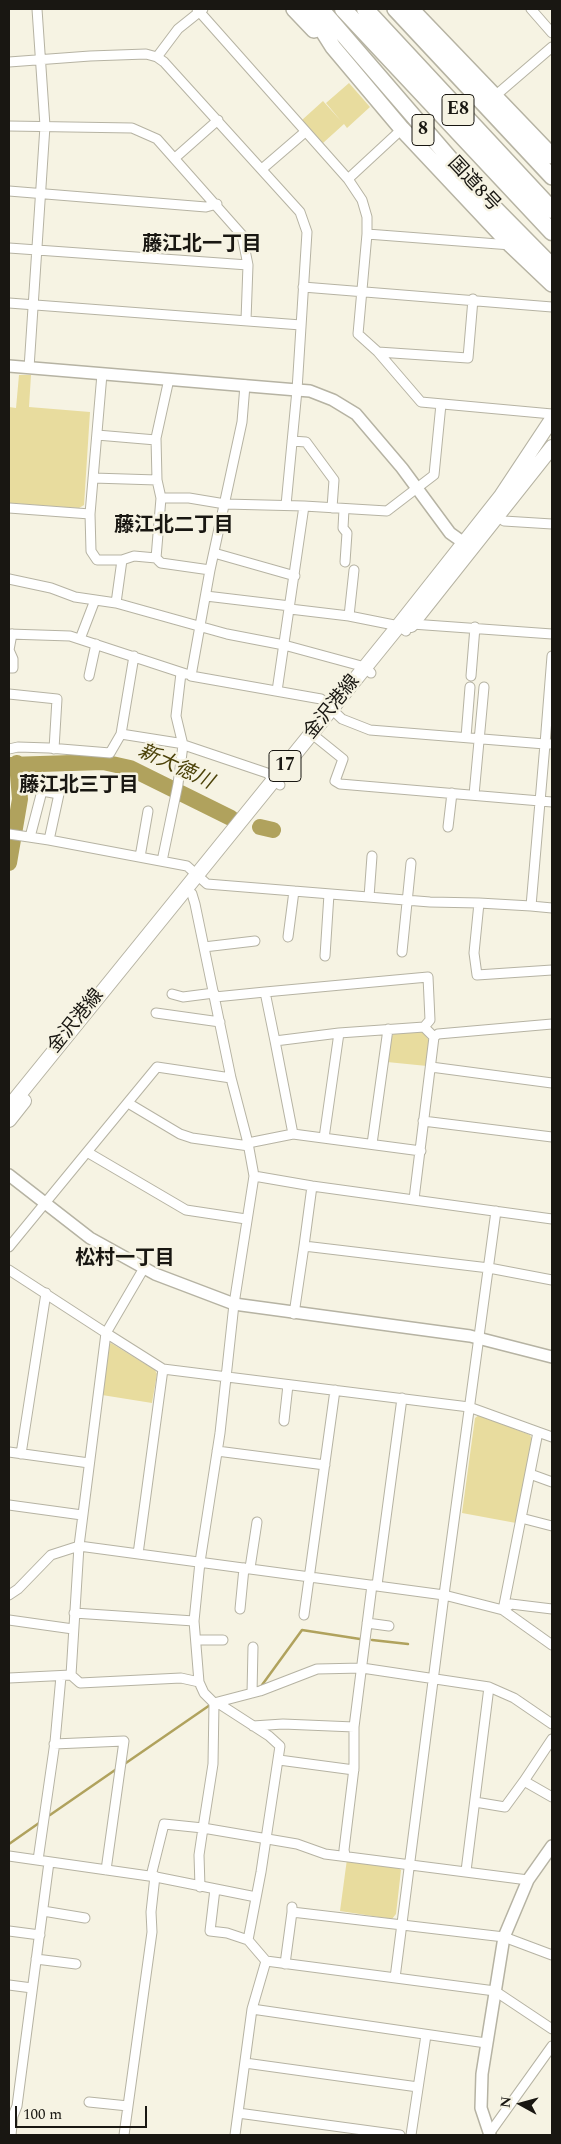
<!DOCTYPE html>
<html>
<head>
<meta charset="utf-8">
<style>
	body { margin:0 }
	#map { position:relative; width:561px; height:2144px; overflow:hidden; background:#f6f3e3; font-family:Spectral,serif }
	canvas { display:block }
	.frame { position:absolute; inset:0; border:10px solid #191712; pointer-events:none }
	.north { position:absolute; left:496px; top:2079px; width:50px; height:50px; -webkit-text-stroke:4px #f6f3e3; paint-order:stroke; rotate:277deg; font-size:14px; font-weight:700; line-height:20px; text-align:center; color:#191712 }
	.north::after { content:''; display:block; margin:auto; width:18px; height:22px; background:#191712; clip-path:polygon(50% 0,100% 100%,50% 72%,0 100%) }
	.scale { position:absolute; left:15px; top:2106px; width:132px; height:22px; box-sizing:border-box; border:2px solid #191712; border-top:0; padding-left:6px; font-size:15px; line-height:18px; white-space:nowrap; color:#191712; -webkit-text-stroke:4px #f6f3e3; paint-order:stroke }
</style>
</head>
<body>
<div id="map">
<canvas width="561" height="2144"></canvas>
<div class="frame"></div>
<div class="north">N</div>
<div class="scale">100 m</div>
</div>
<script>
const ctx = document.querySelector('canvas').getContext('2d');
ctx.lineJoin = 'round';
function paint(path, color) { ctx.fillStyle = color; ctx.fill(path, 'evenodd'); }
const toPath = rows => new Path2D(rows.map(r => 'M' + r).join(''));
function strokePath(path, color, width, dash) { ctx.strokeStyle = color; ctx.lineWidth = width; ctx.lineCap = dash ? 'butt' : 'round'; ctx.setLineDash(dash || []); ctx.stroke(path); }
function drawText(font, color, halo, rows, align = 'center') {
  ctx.font = font + ' Spectral,"Noto Sans JP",serif'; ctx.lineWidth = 5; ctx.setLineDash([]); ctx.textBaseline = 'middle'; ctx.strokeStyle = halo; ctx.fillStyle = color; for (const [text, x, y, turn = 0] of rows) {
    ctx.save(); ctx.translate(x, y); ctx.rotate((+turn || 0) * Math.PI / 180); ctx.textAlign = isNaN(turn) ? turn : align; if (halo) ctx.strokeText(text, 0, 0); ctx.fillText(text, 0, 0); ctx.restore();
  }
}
paint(toPath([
	[349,83,370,107,347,128,344,124,323,143,302,120,323,101,341,121,326,103],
	[19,375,31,375,29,407,90,412,84,505,79,508,9,503,9,407,16,408],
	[421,1030,431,1043,427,1066,387,1062,391,1038,394,1033],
	[111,1343,155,1370,157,1374,152,1403,102,1395,108,1345],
	[479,1415,530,1435,532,1439,516,1523,462,1513,475,1418],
	[347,1859,394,1865,401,1870,396,1914,392,1919,340,1911]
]), '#e8dc9e');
strokePath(toPath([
	[372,1640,408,1644],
	[262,1685,302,1630,360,1639],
	[123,1765,210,1705],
	[50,1815,118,1768],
	[9,1844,39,1823]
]), '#b0a25d', 2.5);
strokePath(toPath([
	[9,765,103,762,130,768,231,818],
	[260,827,273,830],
	[9,863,20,799,17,763]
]), '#b0a25d', 16);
const minor = toPath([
	[197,9,348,179,362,200,367,217,367,234,358,334,378,352,421,402,552,414],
	[531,9,552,33],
	[157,57,178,29,203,9],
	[9,62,90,56,146,54,157,57,164,62,300,212,307,232,297,390,286,505],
	[495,96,552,47],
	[9,126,132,128,157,139,242,235,248,265,246,320],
	[175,158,218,120],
	[262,169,305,132],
	[348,179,402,129],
	[9,191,206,207,217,204],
	[367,234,511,245],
	[9,248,248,265],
	[303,287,552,307],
	[9,303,301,325],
	[378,352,468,358,473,299],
	[29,368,45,126,37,9],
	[102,374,90,514,91,551,97,560,122,560,134,556,156,558],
	[169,379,156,438,157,480,161,498,156,558,161,563,210,570,191,676,321,699,342,719,370,730,545,744,531,906,552,908],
	[97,435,156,440],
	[292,441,306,442,334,480,332,508],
	[93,478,157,480],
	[161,498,189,498,225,504,304,506],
	[9,508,90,514],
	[344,509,343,528,347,533,345,562],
	[499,517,504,521,552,524],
	[214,553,295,576],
	[210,570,242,422,245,385],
	[9,579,51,588,75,597,116,603,227,634,284,645,365,667,371,673],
	[206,596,290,606],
	[116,603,122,560],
	[290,609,349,616,399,626,406,631],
	[349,616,354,570],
	[412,624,552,634],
	[9,634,70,636,186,674],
	[80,639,95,600],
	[552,656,545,744,552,744],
	[9,668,13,668,13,659,9,650,12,634],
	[89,676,96,644],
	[471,676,475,627],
	[277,691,304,506,387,511,434,475,441,404],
	[9,694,57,699,54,749],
	[121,734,134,656],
	[312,734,343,759,335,781,340,784,552,802],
	[466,737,470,687],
	[9,749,18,747,49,748,110,753,121,734,178,743,267,773,280,785],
	[474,795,484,687],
	[448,827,452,793],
	[9,834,49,840,187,866,207,884,430,902,479,903,474,953,477,975,552,970],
	[30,837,42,791,59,794,49,840],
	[140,857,148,811],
	[162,861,178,784,183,745,176,716,181,673],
	[186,888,192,894,195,904,231,1078,248,1143,254,1176,234,1304,220,1433,200,1562,194,1621,199,1682,204,1693,214,1703,221,1705,269,1736,280,1746,261,1872,248,1940,266,1961,252,2009,486,2043],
	[369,897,372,856],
	[479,903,531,906],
	[288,937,294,891],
	[204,947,255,941],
	[402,952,411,863],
	[325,956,329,894],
	[265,992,428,977,430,1020,424,1027],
	[172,994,183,997,214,993],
	[215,997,265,992,275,1041,339,1033,424,1027,434,1037,438,1034,552,1024],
	[156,1013,220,1022],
	[275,1041,293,1134],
	[431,1067,552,1083],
	[128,1103,180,1134,192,1138,249,1146],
	[423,1121,552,1137],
	[324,1138,339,1033],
	[248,1143,293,1134,421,1151],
	[372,1144,388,1029],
	[87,1152,157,1067,231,1078],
	[254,1176,312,1186,552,1219],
	[414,1199,434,1037],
	[496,1211,444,1595,503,1610,552,1645],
	[304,1246,312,1186],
	[9,1247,87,1152,186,1210,246,1219],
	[144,1268,106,1333,163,1369,469,1407,538,1432],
	[9,1270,106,1333,79,1546,444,1595,395,1978],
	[294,1314,304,1246,489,1268,552,1280],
	[284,1421,288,1385],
	[217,1451,325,1465],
	[9,1452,89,1463],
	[21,1454,46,1293],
	[530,1474,552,1482],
	[9,1505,82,1515],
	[521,1518,552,1526],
	[138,1554,163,1369],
	[250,1568,257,1522],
	[377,1585,402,1398],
	[9,1595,18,1589,51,1555,79,1546,71,1675],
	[240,1609,244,1568],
	[503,1610,538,1432,552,1437],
	[503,1610,511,1604,552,1609],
	[74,1613,194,1621],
	[304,1615,335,1390],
	[9,1620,73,1629],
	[367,1623,389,1626],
	[196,1640,223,1640],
	[9,1678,71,1675,80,1683,181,1678,199,1682],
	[252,1693,253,1647],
	[253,1726,283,1724,354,1727],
	[552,1739,524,1781,552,1797],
	[54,1744,124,1741,106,1870],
	[279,1760,354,1770],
	[475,1802,505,1807,524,1781],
	[345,1855,344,1850,354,1768,354,1727,372,1585],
	[9,1856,156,1877,256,1897],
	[38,1860,55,1742,61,1676],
	[466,1871,489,1687],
	[151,1876,164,1824,203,1828,199,1855,200,1887],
	[528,1880,325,1854,297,1844,203,1828,213,1764,214,1703,260,1691,317,1669,362,1668,489,1687,514,1698,552,1724],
	[215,1889,210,1931,227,1933,248,1940],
	[292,1907,292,1912,504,1937,552,1955],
	[43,1911,85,1918],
	[9,1931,40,1935],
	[36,1959,76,1964],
	[266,1961,495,1991,552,2029],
	[285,1964,292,1912],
	[9,1985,32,1988],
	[245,2063,418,2087],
	[89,2102,128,2106],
	[238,2113,400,2135],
	[9,2116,13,2116,11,2135],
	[13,2116,17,2106,49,1862],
	[489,2134,552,2046],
	[124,2135,152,1932,151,1912,155,1876],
	[235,2135,252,2009],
	[411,2135,426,2035]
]);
const tertiary = toPath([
	[9,366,297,390,310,391,333,400,356,414,402,468,450,533,471,548],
	[9,1175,90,1238,155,1274,234,1304,470,1336,552,1357],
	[490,2135,481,2108,482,2074,504,1937,528,1880,552,1846]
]);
const primary = toPath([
	[411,625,552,447],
	[9,1107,396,629,501,496,552,419],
	[9,1120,24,1101]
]);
const trunk = toPath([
	[294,9,314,30],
	[309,9,333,47,402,129,511,245,552,284],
	[321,9,477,190,552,266],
	[395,9,552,177],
	[411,9,552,156]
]);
const motorway = toPath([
	[343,9,552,232],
	[365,9,552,210]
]);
strokePath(minor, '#b6b3a3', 11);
strokePath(tertiary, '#b6b3a3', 14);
strokePath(primary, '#b6b3a3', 16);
strokePath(trunk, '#b6b3a3', 18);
strokePath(motorway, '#b6b3a3', 19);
strokePath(minor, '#fff', 9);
strokePath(tertiary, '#fff', 11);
strokePath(primary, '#fff', 14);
strokePath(trunk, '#fff', 15);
strokePath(motorway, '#fff', 16);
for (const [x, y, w] of [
	[458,110,32],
	[423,130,22],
	[285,766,32]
]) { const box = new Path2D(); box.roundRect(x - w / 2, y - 15.5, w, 31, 4); ctx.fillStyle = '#f6f3e3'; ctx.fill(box); strokePath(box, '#191712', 1); }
drawText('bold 18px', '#191712', null, [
	["E8",458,110],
	["8",423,130],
	["17",285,766]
]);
drawText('19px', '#191712', '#f6f3e3', [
	["国道8号",473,185,47],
	["金沢港線",333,708,-51],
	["金沢港線",77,1022,-51]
]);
drawText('bold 20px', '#191712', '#f6f3e3', [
	["藤江北一丁目",202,246],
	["藤江北二丁目",174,527],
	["藤江北三丁目",79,787],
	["松村一丁目",125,1260]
]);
drawText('italic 20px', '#4c4209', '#f6f3e3', [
	["新大徳川",175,768,25]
]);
</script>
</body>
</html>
